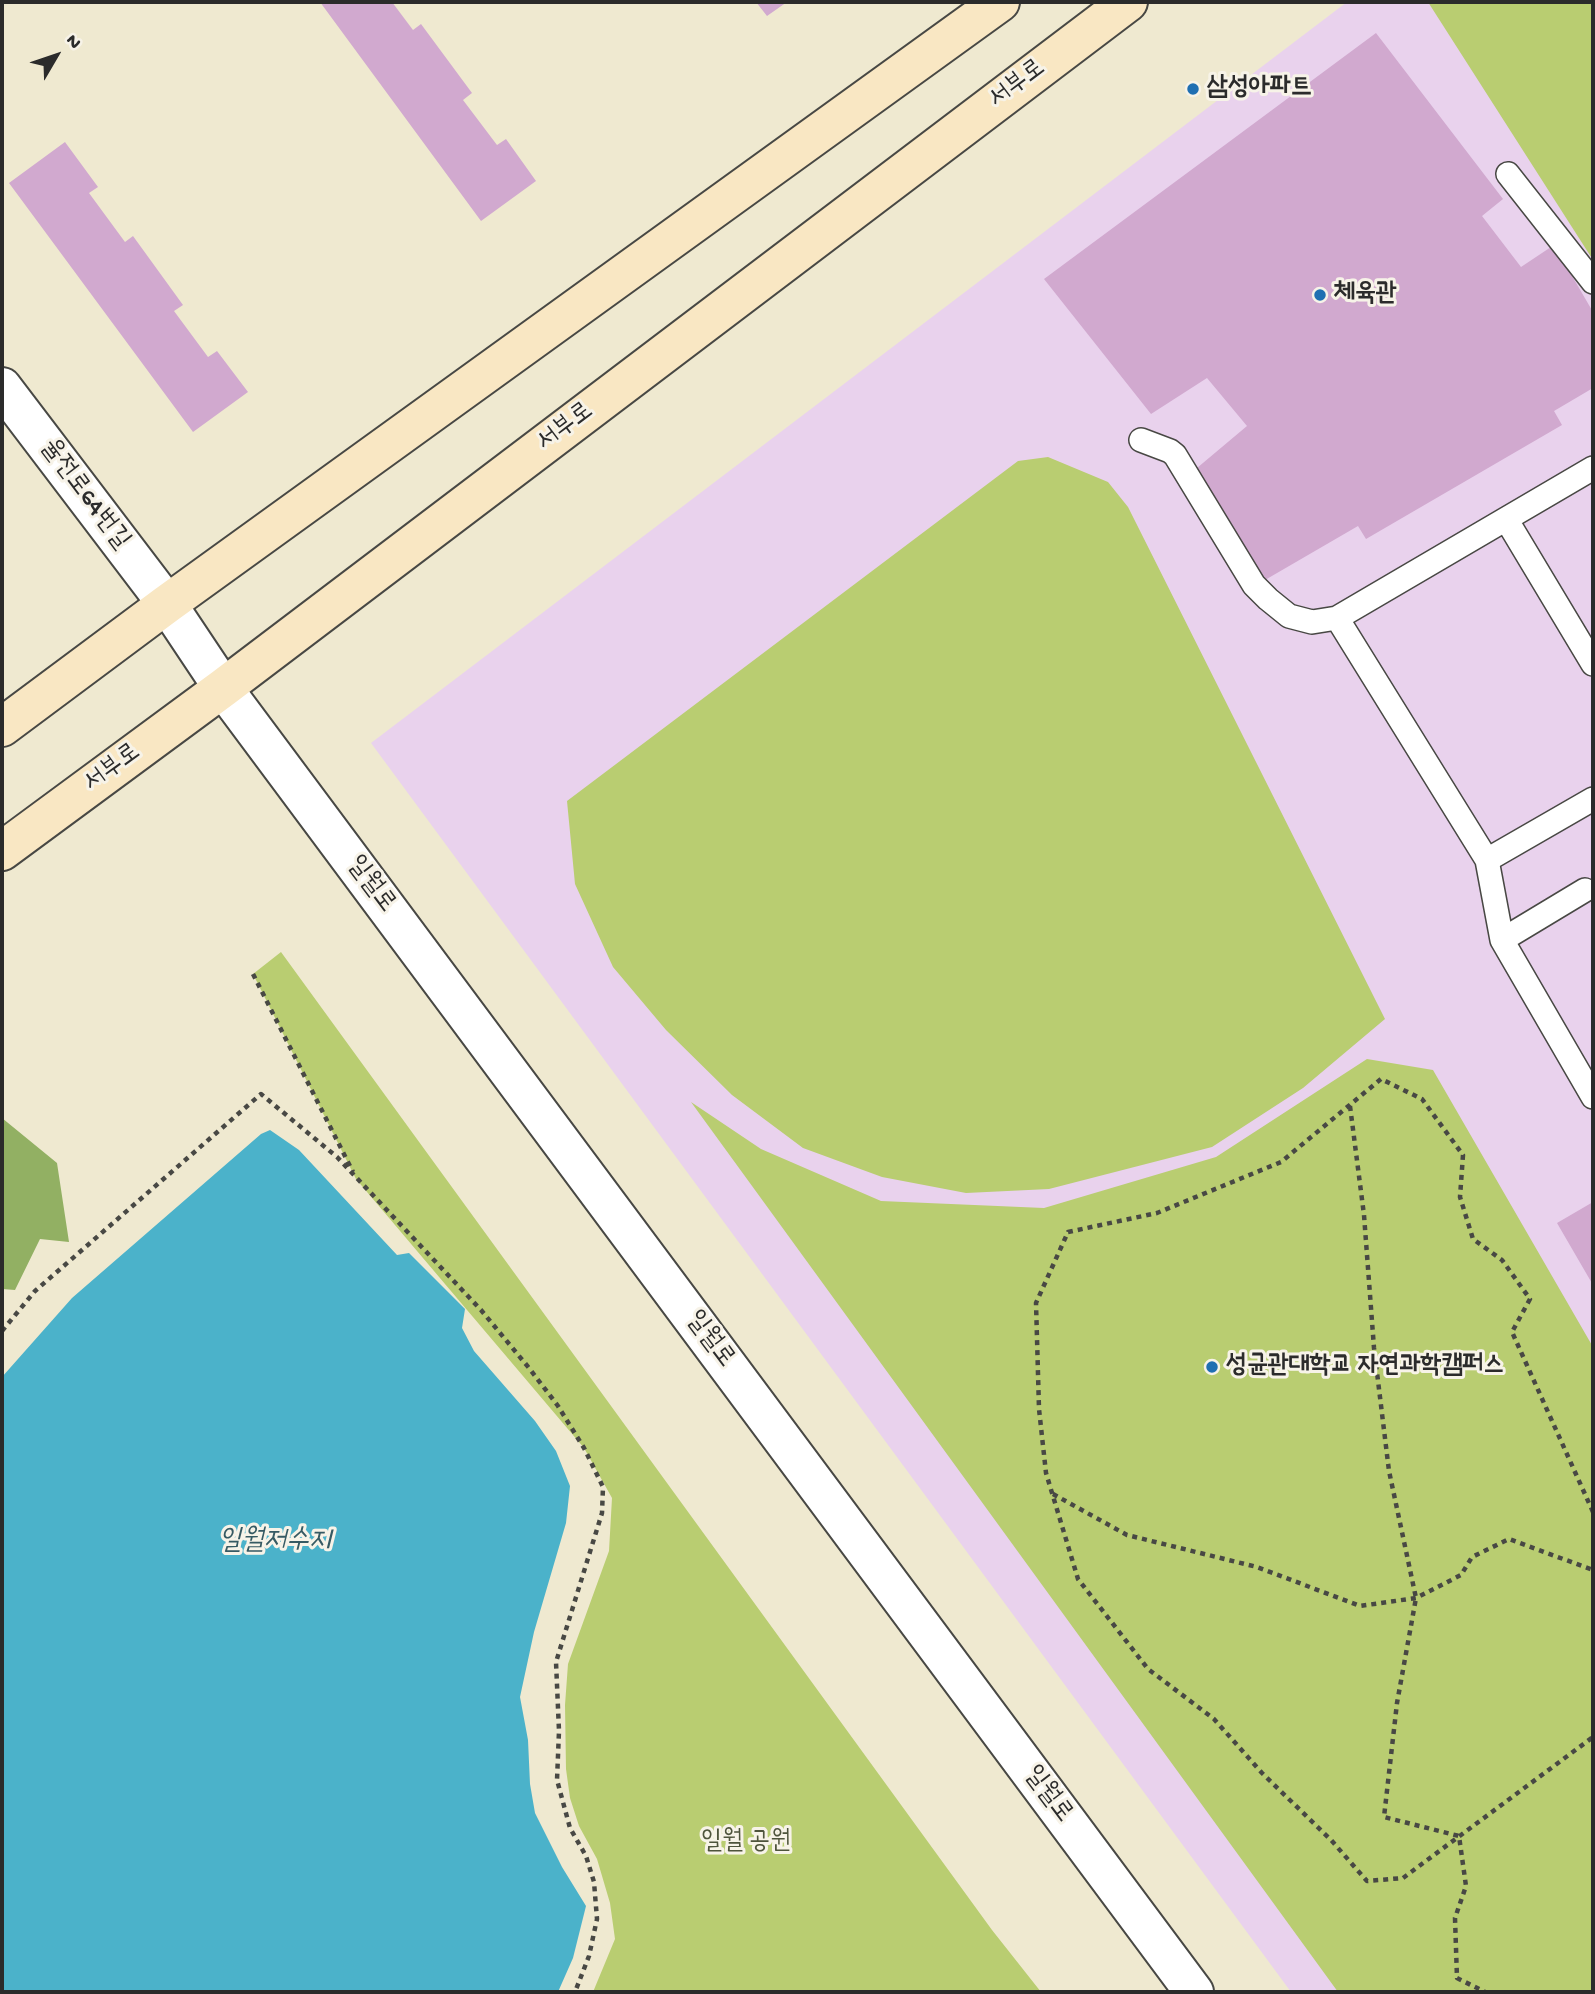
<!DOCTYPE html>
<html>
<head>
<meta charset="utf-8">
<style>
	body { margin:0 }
	#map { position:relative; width:1595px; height:1994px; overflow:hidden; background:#efe9d0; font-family:"Gochi Hand",sans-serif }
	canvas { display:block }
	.frame { position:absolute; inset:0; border:4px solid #2b2b2b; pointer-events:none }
	.north { position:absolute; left:21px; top:21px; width:70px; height:70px; -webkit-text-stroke:5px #f7f3e8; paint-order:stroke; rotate:51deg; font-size:19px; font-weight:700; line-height:28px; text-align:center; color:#2b2b2b }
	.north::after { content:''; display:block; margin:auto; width:24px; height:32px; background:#2b2b2b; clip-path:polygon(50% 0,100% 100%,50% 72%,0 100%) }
</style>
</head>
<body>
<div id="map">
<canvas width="1595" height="1994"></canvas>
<div class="frame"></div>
<div class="north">N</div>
</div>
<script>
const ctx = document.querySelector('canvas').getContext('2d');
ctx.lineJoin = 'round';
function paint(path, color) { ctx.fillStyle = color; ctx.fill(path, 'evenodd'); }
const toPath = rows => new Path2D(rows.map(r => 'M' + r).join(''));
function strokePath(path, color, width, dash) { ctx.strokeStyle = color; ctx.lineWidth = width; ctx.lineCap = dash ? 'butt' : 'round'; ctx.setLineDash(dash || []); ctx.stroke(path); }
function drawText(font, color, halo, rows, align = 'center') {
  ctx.font = font + ' "Gochi Hand","Poor Story",sans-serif'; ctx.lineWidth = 6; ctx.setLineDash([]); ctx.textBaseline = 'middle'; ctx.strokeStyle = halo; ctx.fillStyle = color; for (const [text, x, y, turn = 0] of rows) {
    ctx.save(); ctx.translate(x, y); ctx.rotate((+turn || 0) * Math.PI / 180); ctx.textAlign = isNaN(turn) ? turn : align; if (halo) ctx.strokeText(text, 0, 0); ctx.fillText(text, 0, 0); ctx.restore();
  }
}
paint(toPath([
	[1347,2,1593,2,1593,1992,1291,1992,371,743]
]), '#e9d2ed');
paint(toPath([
	[1428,2,1593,2,1593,260],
	[1048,457,1108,482,1128,507,1385,1019,1303,1088,1212,1147,1049,1189,966,1193,882,1177,803,1148,732,1095,666,1030,613,967,575,884,567,801,1018,461],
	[281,952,992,1930,1041,1992,593,1992,615,1939,610,1903,597,1859,579,1826,570,1798,566,1769,565,1705,568,1664,609,1551,612,1498,584,1448,356,1179,253,974],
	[1367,1059,1433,1070,1593,1347,1593,1992,1338,1992,691,1102,761,1149,881,1201,1044,1208,1216,1157]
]), '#b9cd71');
paint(toPath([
	[2,1118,57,1163,69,1242,40,1239,15,1290,2,1289]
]), '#92b063');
paint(toPath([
	[270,1130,299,1150,397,1255,409,1253,465,1309,462,1328,474,1351,535,1421,556,1451,570,1486,566,1523,534,1632,520,1697,528,1740,530,1784,535,1813,562,1867,586,1906,573,1958,558,1992,2,1992,2,1377,72,1298,261,1134]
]), '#4bb2ca');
paint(toPath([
	[320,2,392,2,413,30,421,24,472,93,463,100,497,145,506,139,536,181,481,221],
	[756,2,787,2,767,16],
	[1376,33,1503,199,1482,216,1521,267,1554,245,1593,312,1593,388,1554,411,1562,425,1366,539,1358,526,1265,580,1197,468,1247,426,1207,378,1151,414,1044,279],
	[65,142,98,187,89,193,125,242,133,236,183,305,174,311,208,357,217,351,248,392,193,432,9,183],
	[1593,1202,1593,1285,1557,1223]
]), '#d1a9cf');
const service = toPath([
	[1508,174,1593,282],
	[1141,440,1170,451,1175,455,1254,585,1268,599,1289,616,1312,622,1337,618,1487,860,1502,940],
	[1506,519,1593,664],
	[1337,618,1593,468],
	[1487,860,1593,799],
	[1585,890,1502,940,1593,1097]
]);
const tertiary = toPath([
	[2,387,167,604,223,688,1194,1992]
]);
const secondary = toPath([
	[2,727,167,604,1000,2],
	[2,851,223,688,1128,2]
]);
strokePath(service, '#484844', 26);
strokePath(tertiary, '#484844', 42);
strokePath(secondary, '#484844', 42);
strokePath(toPath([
	[253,974,353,1172],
	[1350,1106,1364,1215,1374,1348,1389,1471,1416,1598,1397,1703,1384,1817,1459,1836,1466,1886,1455,1918,1457,1978,1485,1992],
	[2,1331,35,1291,261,1094,337,1157,481,1310,529,1368,558,1406,584,1448,603,1487,602,1513,556,1662,559,1731,557,1780,570,1828,586,1856,594,1882,597,1919,589,1956,575,1992],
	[1053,1494,1127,1535,1257,1567,1360,1606,1416,1598,1461,1575,1472,1557,1509,1539,1593,1570],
	[1593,1512,1512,1332,1530,1299,1502,1260,1473,1239,1460,1197,1463,1155,1422,1099,1381,1079,1281,1162,1157,1213,1068,1232,1036,1303,1039,1409,1046,1473,1078,1579,1148,1669,1214,1719,1262,1773,1331,1840,1367,1881,1403,1878,1593,1737]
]), '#484844', 4.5, [5, 5]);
strokePath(service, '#fff', 23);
strokePath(tertiary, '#fff', 38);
strokePath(secondary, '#f9e7c3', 38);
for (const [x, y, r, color] of [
	[1193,89,7,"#1f6fb2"],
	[1320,295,7,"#1f6fb2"],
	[1212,1367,7,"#1f6fb2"]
]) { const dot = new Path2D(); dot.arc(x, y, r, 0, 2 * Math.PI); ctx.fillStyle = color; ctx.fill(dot); strokePath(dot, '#f7f3e8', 2.5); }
drawText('26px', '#2b2b2b', '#f7f3e8', [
	["서부로",1018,85,-37],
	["서부로",566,428,-37],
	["율전로64번길",84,495,53],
	["서부로",113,769,-36],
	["일월로",370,885,53],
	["일월로",709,1340,53],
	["일월로",1047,1795,53]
]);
drawText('bold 26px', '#2b2b2b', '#f7f3e8', [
	["삼성아파트",1207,89],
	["체육관",1334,295],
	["성균관대학교 자연과학캠퍼스",1226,1367]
], 'left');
drawText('26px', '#4e543c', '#f7f3e8', [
	["일월 공원",746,1843]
]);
drawText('italic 28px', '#365a63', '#f7f3e8', [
	["일월저수지",275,1543]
]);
</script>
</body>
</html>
